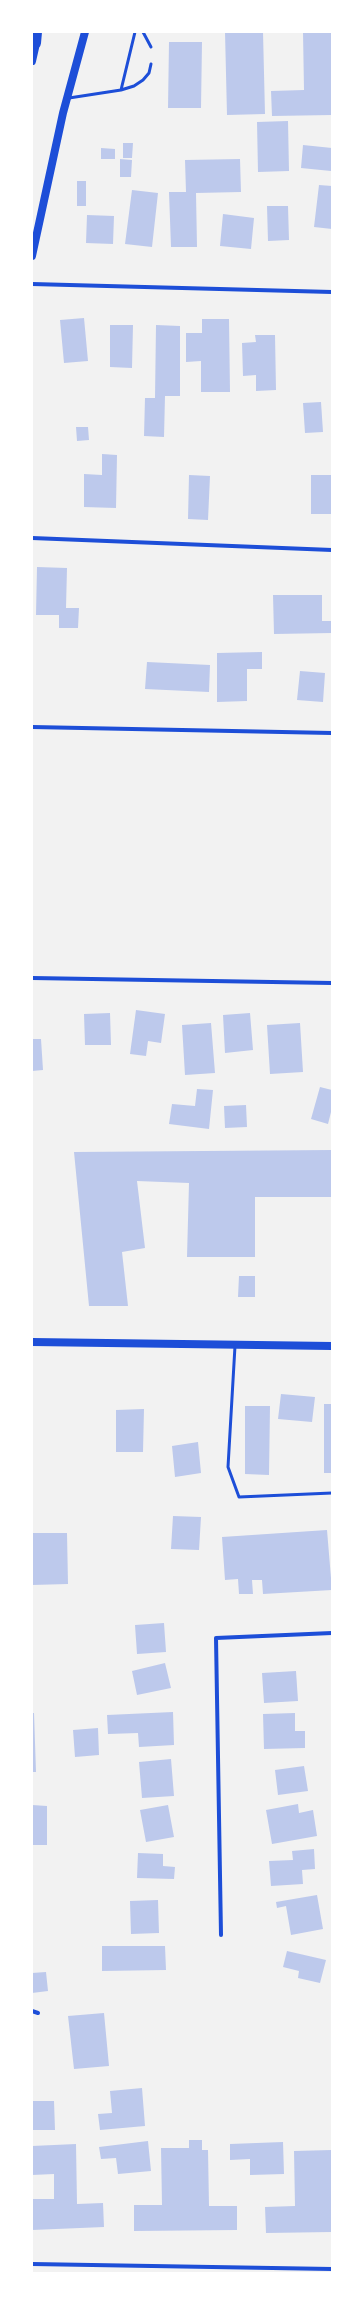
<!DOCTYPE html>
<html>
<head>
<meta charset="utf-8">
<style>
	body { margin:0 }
	#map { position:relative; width:364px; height:2305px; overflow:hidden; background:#f2f2f2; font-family:"Sofia Sans Condensed",sans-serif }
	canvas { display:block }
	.frame { position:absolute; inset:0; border:33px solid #fff; pointer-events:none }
</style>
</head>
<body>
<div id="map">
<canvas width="364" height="2305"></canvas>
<div class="frame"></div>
</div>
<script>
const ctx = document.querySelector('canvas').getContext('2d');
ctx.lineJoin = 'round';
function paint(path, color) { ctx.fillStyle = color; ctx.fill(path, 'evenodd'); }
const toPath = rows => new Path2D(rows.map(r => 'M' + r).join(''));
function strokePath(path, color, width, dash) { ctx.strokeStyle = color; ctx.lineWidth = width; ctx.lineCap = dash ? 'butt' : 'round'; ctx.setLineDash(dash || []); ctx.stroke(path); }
paint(toPath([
	[225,32,263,32,265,114,227,115],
	[303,32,332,32,332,115,272,116,271,91,304,90],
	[169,42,202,42,201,108,168,108],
	[288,121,289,171,258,172,257,122],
	[123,143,133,143,132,158,123,158],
	[303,145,332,148,331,171,301,168],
	[101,148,115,149,115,159,101,159],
	[120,159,132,160,131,177,120,177],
	[240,159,241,192,196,193,197,247,171,247,169,192,186,192,185,160],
	[77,181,86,181,86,206,77,206],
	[319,185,332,186,332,229,314,227],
	[132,190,158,193,152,247,125,244],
	[267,206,288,206,289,240,268,241],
	[223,214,254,218,251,249,220,246],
	[87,215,114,216,113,244,86,243],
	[84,318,88,361,64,363,60,320],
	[202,319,229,319,230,392,201,392,201,361,186,362,186,333,202,333],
	[110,325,133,325,132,368,110,367],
	[156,325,180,326,180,396,165,396,164,437,144,436,145,398,155,398],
	[255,335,275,335,276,390,256,391,256,375,243,376,242,343,256,342],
	[321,402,323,432,305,433,303,403],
	[76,427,88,427,89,440,77,441],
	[102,454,117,455,116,508,84,507,84,474,102,475],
	[189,475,210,476,208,520,188,519],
	[311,475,332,475,332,514,311,514],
	[37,567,67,568,66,608,79,608,78,628,59,628,59,615,36,615],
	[273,595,322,595,322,621,332,621,332,633,274,634],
	[262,652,262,669,247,669,247,701,217,702,217,653],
	[147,662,210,665,209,692,145,689],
	[300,671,325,673,323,702,297,700],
	[136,1010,165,1014,161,1043,148,1041,146,1056,130,1054],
	[110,1013,111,1045,85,1045,84,1014],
	[250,1013,253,1050,225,1053,223,1015],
	[211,1023,215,1073,185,1075,182,1025],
	[300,1023,303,1072,270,1074,267,1025],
	[32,1039,41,1039,43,1070,32,1071],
	[320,1087,332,1090,332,1108,328,1124,311,1119],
	[197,1089,213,1090,209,1129,169,1124,172,1104,195,1106],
	[246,1105,247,1127,225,1128,224,1106],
	[332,1150,332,1197,255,1197,255,1257,187,1257,189,1183,137,1181,145,1248,122,1252,128,1306,89,1306,74,1152],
	[239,1276,255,1276,255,1297,238,1297],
	[281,1394,315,1397,312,1422,278,1419],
	[324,1404,332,1404,332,1473,324,1473],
	[245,1406,270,1406,269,1475,245,1474],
	[144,1409,143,1452,116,1452,116,1410],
	[198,1442,201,1473,175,1477,172,1446],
	[173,1516,201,1517,199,1550,171,1549],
	[327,1530,332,1590,263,1594,262,1580,252,1580,253,1594,239,1594,238,1579,225,1580,222,1537],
	[32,1533,67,1533,68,1584,32,1585],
	[164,1623,166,1652,137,1654,135,1625],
	[165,1663,171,1688,137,1695,132,1671],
	[296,1671,298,1701,264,1703,262,1673],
	[173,1712,174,1745,139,1747,138,1733,108,1734,107,1715],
	[32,1713,34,1713,36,1772,32,1772],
	[295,1713,295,1731,305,1731,305,1748,264,1749,263,1714],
	[98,1728,99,1755,75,1757,73,1730],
	[171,1759,174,1796,142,1798,139,1762],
	[304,1766,308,1791,278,1795,275,1770],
	[298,1804,299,1813,313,1810,317,1836,272,1844,266,1810],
	[32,1805,47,1806,47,1845,32,1845],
	[168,1805,174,1837,146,1842,140,1810],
	[314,1849,315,1869,302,1870,303,1884,271,1886,269,1861,293,1860,292,1851],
	[138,1853,163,1854,163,1866,175,1867,174,1879,137,1878],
	[317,1895,323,1929,291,1935,286,1906,277,1908,276,1902],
	[158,1900,159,1933,131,1934,130,1901],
	[102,1946,165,1946,166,1970,102,1971],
	[287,1951,326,1960,320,1983,298,1978,299,1971,283,1967],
	[46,1972,48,1991,32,1993,32,1973],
	[104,2013,109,2066,74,2069,68,2016],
	[142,2088,145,2126,100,2130,98,2114,112,2113,110,2091],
	[32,2101,54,2101,55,2130,32,2130],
	[189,2140,202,2140,202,2150,208,2150,209,2206,237,2206,237,2230,134,2231,134,2205,162,2205,161,2148,189,2148],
	[148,2141,151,2171,118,2174,116,2158,101,2159,99,2147],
	[283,2142,284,2174,250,2175,250,2159,230,2160,230,2144],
	[76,2144,77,2204,103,2203,104,2227,32,2230,32,2199,54,2199,54,2174,32,2175,32,2146],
	[332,2150,332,2232,266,2233,265,2207,295,2206,294,2151]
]), '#bdc9ec');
strokePath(toPath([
	[143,32,151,47],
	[121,90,135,32],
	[69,98,121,90,134,86,143,80,149,73,151,64],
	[235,1346,228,1467,239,1497,332,1493]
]), '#1d4ed8', 3);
strokePath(toPath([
	[32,284,332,292],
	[32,538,332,550],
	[32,727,332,733],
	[32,978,332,983],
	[221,1935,216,1638,332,1633],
	[32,2011,38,2013],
	[32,2264,332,2269]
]), '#1d4ed8', 4);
strokePath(toPath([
	[32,61,37,39],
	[32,256,63,113,85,32],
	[32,1342,332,1346]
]), '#1d4ed8', 8);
strokePath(toPath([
	[35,43,36,32]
]), '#1d4ed8', 12);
</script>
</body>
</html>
